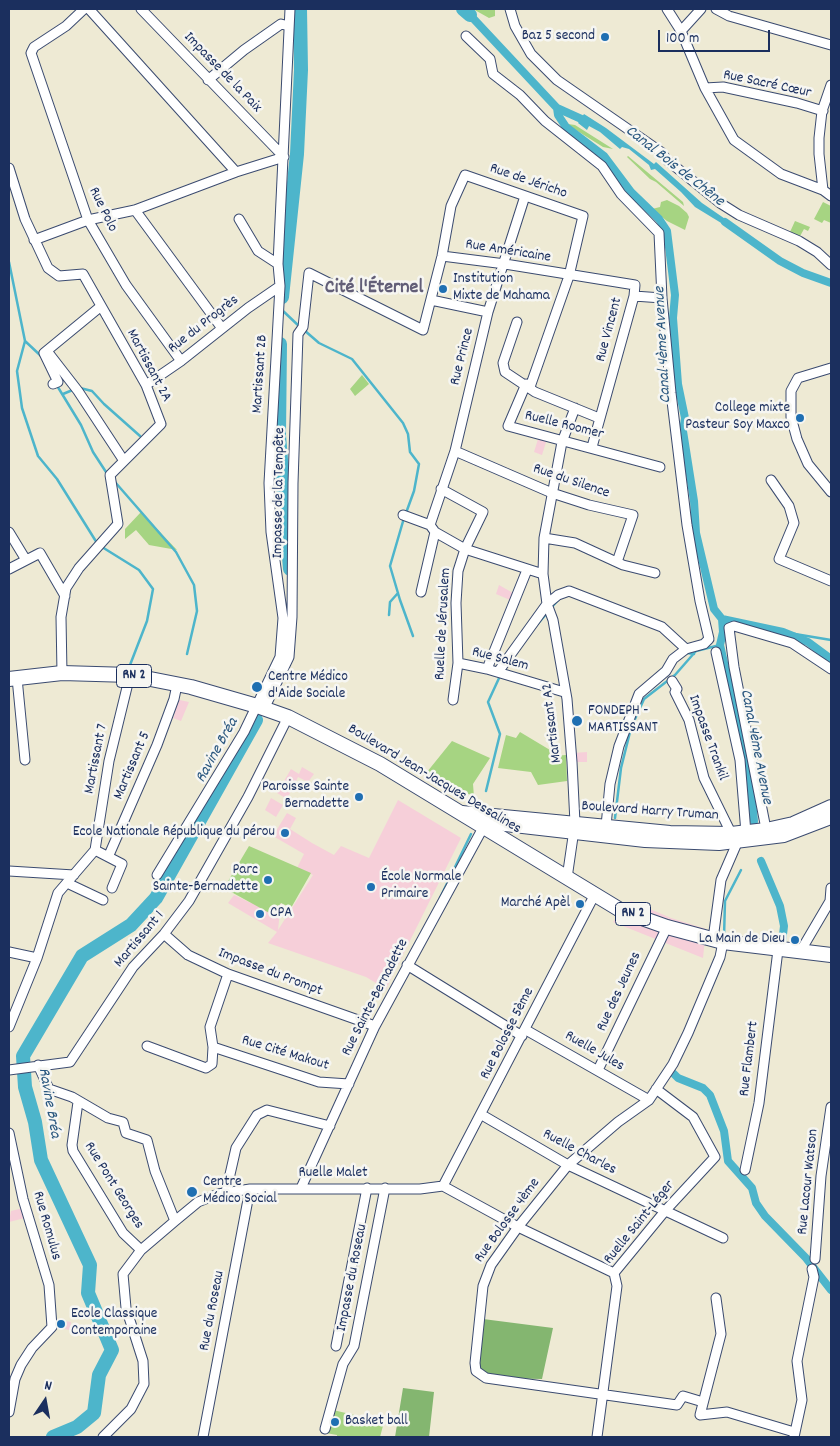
<!DOCTYPE html>
<html>
<head>
<meta charset="utf-8">
<style>
	body { margin:0 }
	#map { position:relative; width:840px; height:1446px; overflow:hidden; background:#eeead4; font-family:Dekko,sans-serif }
	canvas { display:block }
	.frame { position:absolute; inset:0; border:10px solid #1b2f5e; pointer-events:none }
	.north { position:absolute; left:20px; top:1376px; width:50px; height:50px; -webkit-text-stroke:4px #f6f6f2; paint-order:stroke; rotate:12deg; font-size:14px; font-weight:700; line-height:20px; text-align:center; color:#1b2f5e }
	.north::after { content:''; display:block; margin:auto; width:18px; height:22px; background:#1b2f5e; clip-path:polygon(50% 0,100% 100%,50% 72%,0 100%) }
	.scale { position:absolute; left:658px; top:30px; width:112px; height:22px; box-sizing:border-box; border:2px solid #1b2f5e; border-top:0; padding-left:6px; font-size:15px; line-height:18px; white-space:nowrap; color:#1b2f5e; -webkit-text-stroke:4px #f6f6f2; paint-order:stroke }
</style>
</head>
<body>
<div id="map">
<canvas width="840" height="1446"></canvas>
<div class="frame"></div>
<div class="north">N</div>
<div class="scale">100 m</div>
</div>
<script>
const ctx = document.querySelector('canvas').getContext('2d');
ctx.lineJoin = 'round';
function paint(path, color) { ctx.fillStyle = color; ctx.fill(path, 'evenodd'); }
const toPath = rows => new Path2D(rows.map(r => 'M' + r).join(''));
function strokePath(path, color, width, dash) { ctx.strokeStyle = color; ctx.lineWidth = width; ctx.lineCap = dash ? 'butt' : 'round'; ctx.setLineDash(dash || []); ctx.stroke(path); }
function drawText(font, color, halo, rows, align = 'center') {
  ctx.font = font + ' Dekko,sans-serif'; ctx.lineWidth = 5; ctx.setLineDash([]); ctx.textBaseline = 'middle'; ctx.strokeStyle = halo; ctx.fillStyle = color; for (const [text, x, y, turn = 0] of rows) {
    ctx.save(); ctx.translate(x, y); ctx.rotate((+turn || 0) * Math.PI / 180); ctx.textAlign = isNaN(turn) ? turn : align; if (halo) ctx.strokeText(text, 0, 0); ctx.fillText(text, 0, 0); ctx.restore();
  }
}
paint(toPath([
	[539,436,547,439,542,455,534,452],
	[499,585,513,593,510,600,496,594],
	[175,699,189,702,181,721,173,718,175,714,170,712],
	[587,752,587,762,572,762,573,753],
	[302,767,314,774,308,782,298,777,287,799,277,793,291,769,299,774],
	[271,798,283,805,276,817,265,810],
	[398,800,461,838,386,989,366,977,268,943,277,932,228,903,234,895,251,903,281,902,278,930,313,875,297,868,304,854,273,836,287,813,296,818,290,829,312,843,334,855,341,846,369,858],
	[631,901,671,918,706,929,703,958,613,922],
	[23,1208,25,1218,9,1222,11,1211],
	[53,1319,71,1322,70,1330,52,1327]
]), '#f6cfd9');
paint(toPath([
	[473,9,495,9,495,16,489,18],
	[568,124,575,125,613,149,603,147,571,127,601,154,600,156,567,126],
	[628,156,683,202,684,206,656,182,650,179,627,157],
	[667,200,679,206,687,213,689,217,685,230,667,221,652,209,660,207,661,202],
	[823,202,831,206,831,223,824,220,822,223,814,219],
	[795,221,810,227,808,231,804,229,799,238,790,232],
	[362,375,369,384,355,396,350,389],
	[141,512,177,550,149,545,136,530,125,539,125,529],
	[520,732,550,750,552,756,566,755,567,781,538,785,531,772,498,768,506,735,516,738],
	[452,741,490,758,473,784,474,797,427,772],
	[249,846,311,873,291,908,281,903,273,915,224,888],
	[333,1410,384,1422,380,1437,337,1437,337,1435,326,1433]
]), '#a6d482');
paint(toPath([
	[483,1319,553,1328,542,1379,488,1378,475,1363],
	[403,1388,434,1392,429,1437,395,1437]
]), '#84b670');
paint(toPath([
	[584,114,606,128,654,164,656,162,702,203,734,225,731,229,695,207,681,192,655,169,651,170,649,165,629,149,622,147,620,149,600,132,589,126,587,130,578,123]
]), '#4db5cb');
strokePath(toPath([
	[9,262,25,341,41,356],
	[282,310,300,327],
	[304,330,319,343,352,359,403,423,408,434,410,452,419,464,414,491,406,513],
	[25,341,17,371,22,408,38,456,57,479,97,543],
	[56,384,81,425,93,452,106,472],
	[80,388,92,391,104,404,140,436],
	[63,394,75,389],
	[115,482,176,552,194,585,197,611,187,654],
	[404,518,390,566,400,600,413,636],
	[102,547,139,570,153,589,147,621,130,665],
	[551,608,559,599],
	[389,615,390,602,398,593],
	[535,627,548,612],
	[783,632,831,640],
	[687,653,694,654],
	[486,791,500,734,488,702,500,676],
	[615,818,621,768,631,728,644,699,675,675,696,651,720,645],
	[440,898,471,834],
	[582,907,584,902],
	[724,937,725,901,741,870]
]), '#4db5cb', 2.5);
strokePath(toPath([
	[470,15,557,108,588,122],
	[557,108,558,115,566,127,604,156,631,192,659,219,667,231,675,295,673,318,678,384,685,418,683,431,694,501,696,533,714,609,722,619,783,632,808,642,831,659],
	[725,222,780,261,803,273,831,283],
	[722,619,723,632,720,645,750,778,754,821],
	[761,861,780,906,784,926,782,943],
	[674,1074,678,1078,703,1088,710,1095,724,1131,728,1161,752,1188,756,1203,765,1216,806,1258,831,1290]
]), '#4db5cb', 8);
strokePath(toPath([
	[463,9,470,15],
	[282,297,297,154,301,70,300,9],
	[280,344,279,435,290,569],
	[53,1437,77,1427,94,1413,99,1375,112,1350,88,1293,90,1265,41,1160,35,1122,25,1087,23,1056,82,956,131,925,156,898,256,720]
]), '#4db5cb', 14);
const street = toPath([
	[84,9,66,26,34,47,31,53,88,220,126,285,181,361],
	[89,9,236,172],
	[510,9,515,26,531,54,557,80,661,152,667,160,720,203,739,215,799,241,817,252,831,265],
	[667,9,681,31,705,88,734,140,781,174,823,190,831,196],
	[716,9,729,16,831,45],
	[681,31,701,9],
	[466,36,490,59,493,74,520,95,545,121,602,166,621,194,659,233,662,298,671,393,687,525,700,601,709,639,704,644,686,649,673,659,666,671,639,694,619,746,610,784,606,826],
	[208,80,244,50,281,24,289,26],
	[705,88,723,87,797,103,823,111],
	[9,168,25,219,48,268,59,276,83,274,146,385,161,424,110,475,118,524,79,568,66,588,61,617,62,673],
	[823,190,819,154,819,138,822,111,831,85],
	[135,210,221,327],
	[239,219,258,251,278,264],
	[34,240,88,220,135,210,236,172,284,157,141,9],
	[442,256,505,264,635,285,634,296,592,447],
	[634,296,662,298],
	[431,300,488,312],
	[517,322,503,363,505,372,535,392,599,418],
	[47,351,78,391,124,461],
	[831,368,798,378,791,391,791,417,797,439,808,464,831,492],
	[53,384,58,382,44,353,100,307],
	[526,384,508,426,660,467],
	[146,385,181,361,248,308,280,286],
	[455,451,552,493,589,505,633,515,617,562],
	[771,480,789,506,794,523,779,559,831,581],
	[441,489,483,512,465,549,458,571,456,603,458,663,453,700],
	[403,515,430,525],
	[430,525,455,451,488,312,525,196],
	[430,525,435,532,465,549,543,574],
	[9,532,26,560],
	[544,538,575,543,623,565,655,573],
	[9,569,40,553,65,596],
	[421,592,435,532],
	[716,652,740,760,746,833],
	[458,663,487,669,564,692],
	[487,669,527,570],
	[498,672,547,604,558,595,569,591,662,627,686,649],
	[17,678,25,760],
	[672,681,677,689,675,692,689,720,704,778,731,833],
	[264,709,289,657,292,617,293,483,298,334,303,327,309,273,423,330,442,256,451,206,465,175,583,216,569,276,530,387],
	[766,829,734,667,729,628,734,626,792,643,831,669],
	[95,850,109,761,130,675],
	[95,850,122,864,112,888],
	[109,855,157,745,174,699,177,685],
	[9,871,74,875],
	[157,875,244,732,280,657,283,618,271,532,269,483,280,286,278,264,290,9],
	[567,878,575,823,572,762,567,699,553,620,547,604,543,574,544,538,562,442,575,408],
	[67,883,103,900],
	[164,934,188,955,228,974,375,1026],
	[713,939,721,880,737,843],
	[9,952,37,958],
	[800,952,830,901,831,888],
	[407,965,522,1036],
	[9,1027,37,958,58,893,95,850],
	[526,1030,649,1100],
	[147,1046,206,1068,212,1064,213,1047,210,1027,228,974],
	[213,1047,319,1082,349,1084],
	[38,1065,49,1089,72,1097,108,1118,123,1122,126,1133,147,1140,155,1171,175,1221],
	[9,1070,70,1062,133,967,164,934,189,901,248,797,288,717],
	[598,1070,667,927],
	[78,1102,72,1145,73,1151,123,1233,141,1250],
	[482,1115,568,1165,723,1238],
	[9,1133,23,1199,49,1285,52,1327,32,1348,21,1365,15,1379,9,1412],
	[745,1170,759,1103,778,950],
	[443,1186,595,894],
	[301,1188,375,1026,484,826],
	[226,1192,236,1148,257,1115,267,1110,330,1126],
	[815,1259,821,1176,831,1107],
	[614,1273,665,1211,715,1157,693,1117,656,1089],
	[716,1298,721,1334,700,1415,727,1412,794,1432],
	[336,1346,367,1188],
	[703,1402,683,1396,677,1405,486,1378,476,1371,475,1363,483,1286,491,1265,518,1227,568,1165,618,1122,649,1100,673,1064,688,1033,720,957,723,942],
	[325,1429,343,1364,354,1346,385,1188],
	[103,1437,131,1409,144,1384,143,1361,126,1308,123,1274,141,1250,175,1221,198,1202,218,1194,250,1189,420,1189,443,1186,518,1227,614,1273],
	[203,1437,250,1189],
	[597,1437,617,1286,614,1273],
	[794,1437,802,1400,797,1361,814,1277,812,1269]
]);
const secondary = toPath([
	[462,812,670,832,731,833,766,829,793,823,831,806],
	[479,822,645,841,719,844,784,836,831,818]
]);
const primary = toPath([
	[9,679,62,673,130,675,191,687,257,706,288,717,380,764,622,911,667,927,723,942,831,955]
]);
strokePath(street, '#3b4b70', 11);
strokePath(secondary, '#3b4b70', 14);
strokePath(primary, '#3b4b70', 16);
strokePath(street, '#fff', 9);
strokePath(secondary, '#fff', 12);
strokePath(primary, '#fff', 14);
for (const [x, y, r, color] of [
	[605,37,5,"#1f6fb2"],
	[443,289,5,"#1f6fb2"],
	[800,418,5,"#1f6fb2"],
	[257,687,6,"#1f6fb2"],
	[577,721,6,"#1f6fb2"],
	[359,797,5,"#1f6fb2"],
	[285,833,5,"#1f6fb2"],
	[268,880,5,"#1f6fb2"],
	[371,887,5,"#1f6fb2"],
	[580,904,5,"#1f6fb2"],
	[260,914,5,"#1f6fb2"],
	[795,940,5,"#1f6fb2"],
	[192,1192,6,"#1f6fb2"],
	[61,1324,5,"#1f6fb2"],
	[335,1422,5,"#1f6fb2"]
]) { const dot = new Path2D(); dot.arc(x, y, r, 0, 2 * Math.PI); ctx.fillStyle = color; ctx.fill(dot); strokePath(dot, '#f6f6f2', 2); }
for (const [x, y, w] of [
	[134,676,35],
	[633,914,35]
]) { const box = new Path2D(); box.roundRect(x - w / 2, y - 11.5, w, 23, 4); ctx.fillStyle = '#f6f6f2'; ctx.fill(box); strokePath(box, '#1b2f5e', 1); }
drawText('bold 14px', '#1b2f5e', null, [
	["RN 2",134,676],
	["RN 2",633,914]
]);
drawText('15px', '#1b2f5e', '#f6f6f2', [
	["Baz 5 second",595,37,"right"],
	["Institution",453,280],
	["Mixte de Mahama",453,297],
	["College mixte",790,409,"right"],
	["Pasteur Soy Maxco",790,426,"right"],
	["Centre Médico",268,678],
	["d'Aide Sociale",268,695],
	["FONDEPH -",588,712],
	["MARTISSANT",588,729],
	["Paroisse Sainte",349,788,"right"],
	["Bernadette",349,805,"right"],
	["Ecole Nationale République du pérou",275,833,"right"],
	["Parc",258,871,"right"],
	["Sainte-Bernadette",258,888,"right"],
	["École Normale",381,878],
	["Primaire",381,895],
	["Marché Apèl",570,904,"right"],
	["CPA",270,914],
	["La Main de Dieu",785,940,"right"],
	["Centre",203,1183],
	["Médico Social",203,1200],
	["Ecole Classique",71,1315],
	["Contemporaine",71,1332],
	["Basket ball",345,1422]
], 'left');
drawText('15px', '#1b2f5e', '#f6f6f2', [
	["Impasse de la Paix",222,73,46],
	["Rue Sacré Cœur",767,85,12],
	["Rue de Jéricho",528,182,19],
	["Rue Polo",102,210,64],
	["Rue Américaine",508,252,9],
	["Rue du Progrès",204,325,-38],
	["Rue Vincent",610,330,-75],
	["Rue Prince",463,357,-76],
	["Martissant 2A",148,366,62],
	["Martissant 2B",261,374,-86],
	["Ruelle Roomer",564,426,14],
	["Rue du Silence",571,482,19],
	["Impasse de la Tempête",280,493,-89],
	["Ruelle de Jérusalem",444,624,-87],
	["Rue Salem",500,660,15],
	["Martissant A2",553,723,-97],
	["Impasse Trankil",707,738,70],
	["Martissant 7",97,759,-79],
	["Martissant 5",133,766,-67],
	["Boulevard Jean-Jacques Dessalines",434,780,31],
	["Boulevard Harry Truman",650,812,4],
	["Martissant 1",140,940,-50],
	["Impasse du Prompt",270,973,21],
	["Rue des Jeunes",620,992,-65],
	["Rue Sainte-Bernadette",376,998,-63],
	["Rue Bolosse 5ème",508,1034,-63],
	["Ruelle Jules",594,1052,30],
	["Rue Cité Makout",285,1054,17],
	["Rue Flambert",750,1059,-83],
	["Ruelle Charles",579,1153,28],
	["Ruelle Malet",333,1174],
	["Rue Lacour Watson",809,1182,-84],
	["Rue Pont Georges",113,1186,58],
	["Rue Bolosse 4ème",508,1221,-54],
	["Ruelle Saint-Léger",640,1223,-51],
	["Rue Romulus",46,1226,74],
	["Impasse du Roseau",353,1278,-79],
	["Rue du Roseau",213,1311,-79]
]);
drawText('italic 16px', '#2a577f', '#f6f6f2', [
	["Canal Bois de Chêne",674,167,38],
	["Canal 4ème Avenue",664,345,-93],
	["Canal 4ème Avenue",755,747,79],
	["Ravine Bréa",218,751,-61],
	["Ravine Bréa",48,1103,80]
]);
drawText('bold 20px', '#625e77', '#f6f6f2', [
	["Cité l'Éternel",374,289]
]);
</script>
</body>
</html>
